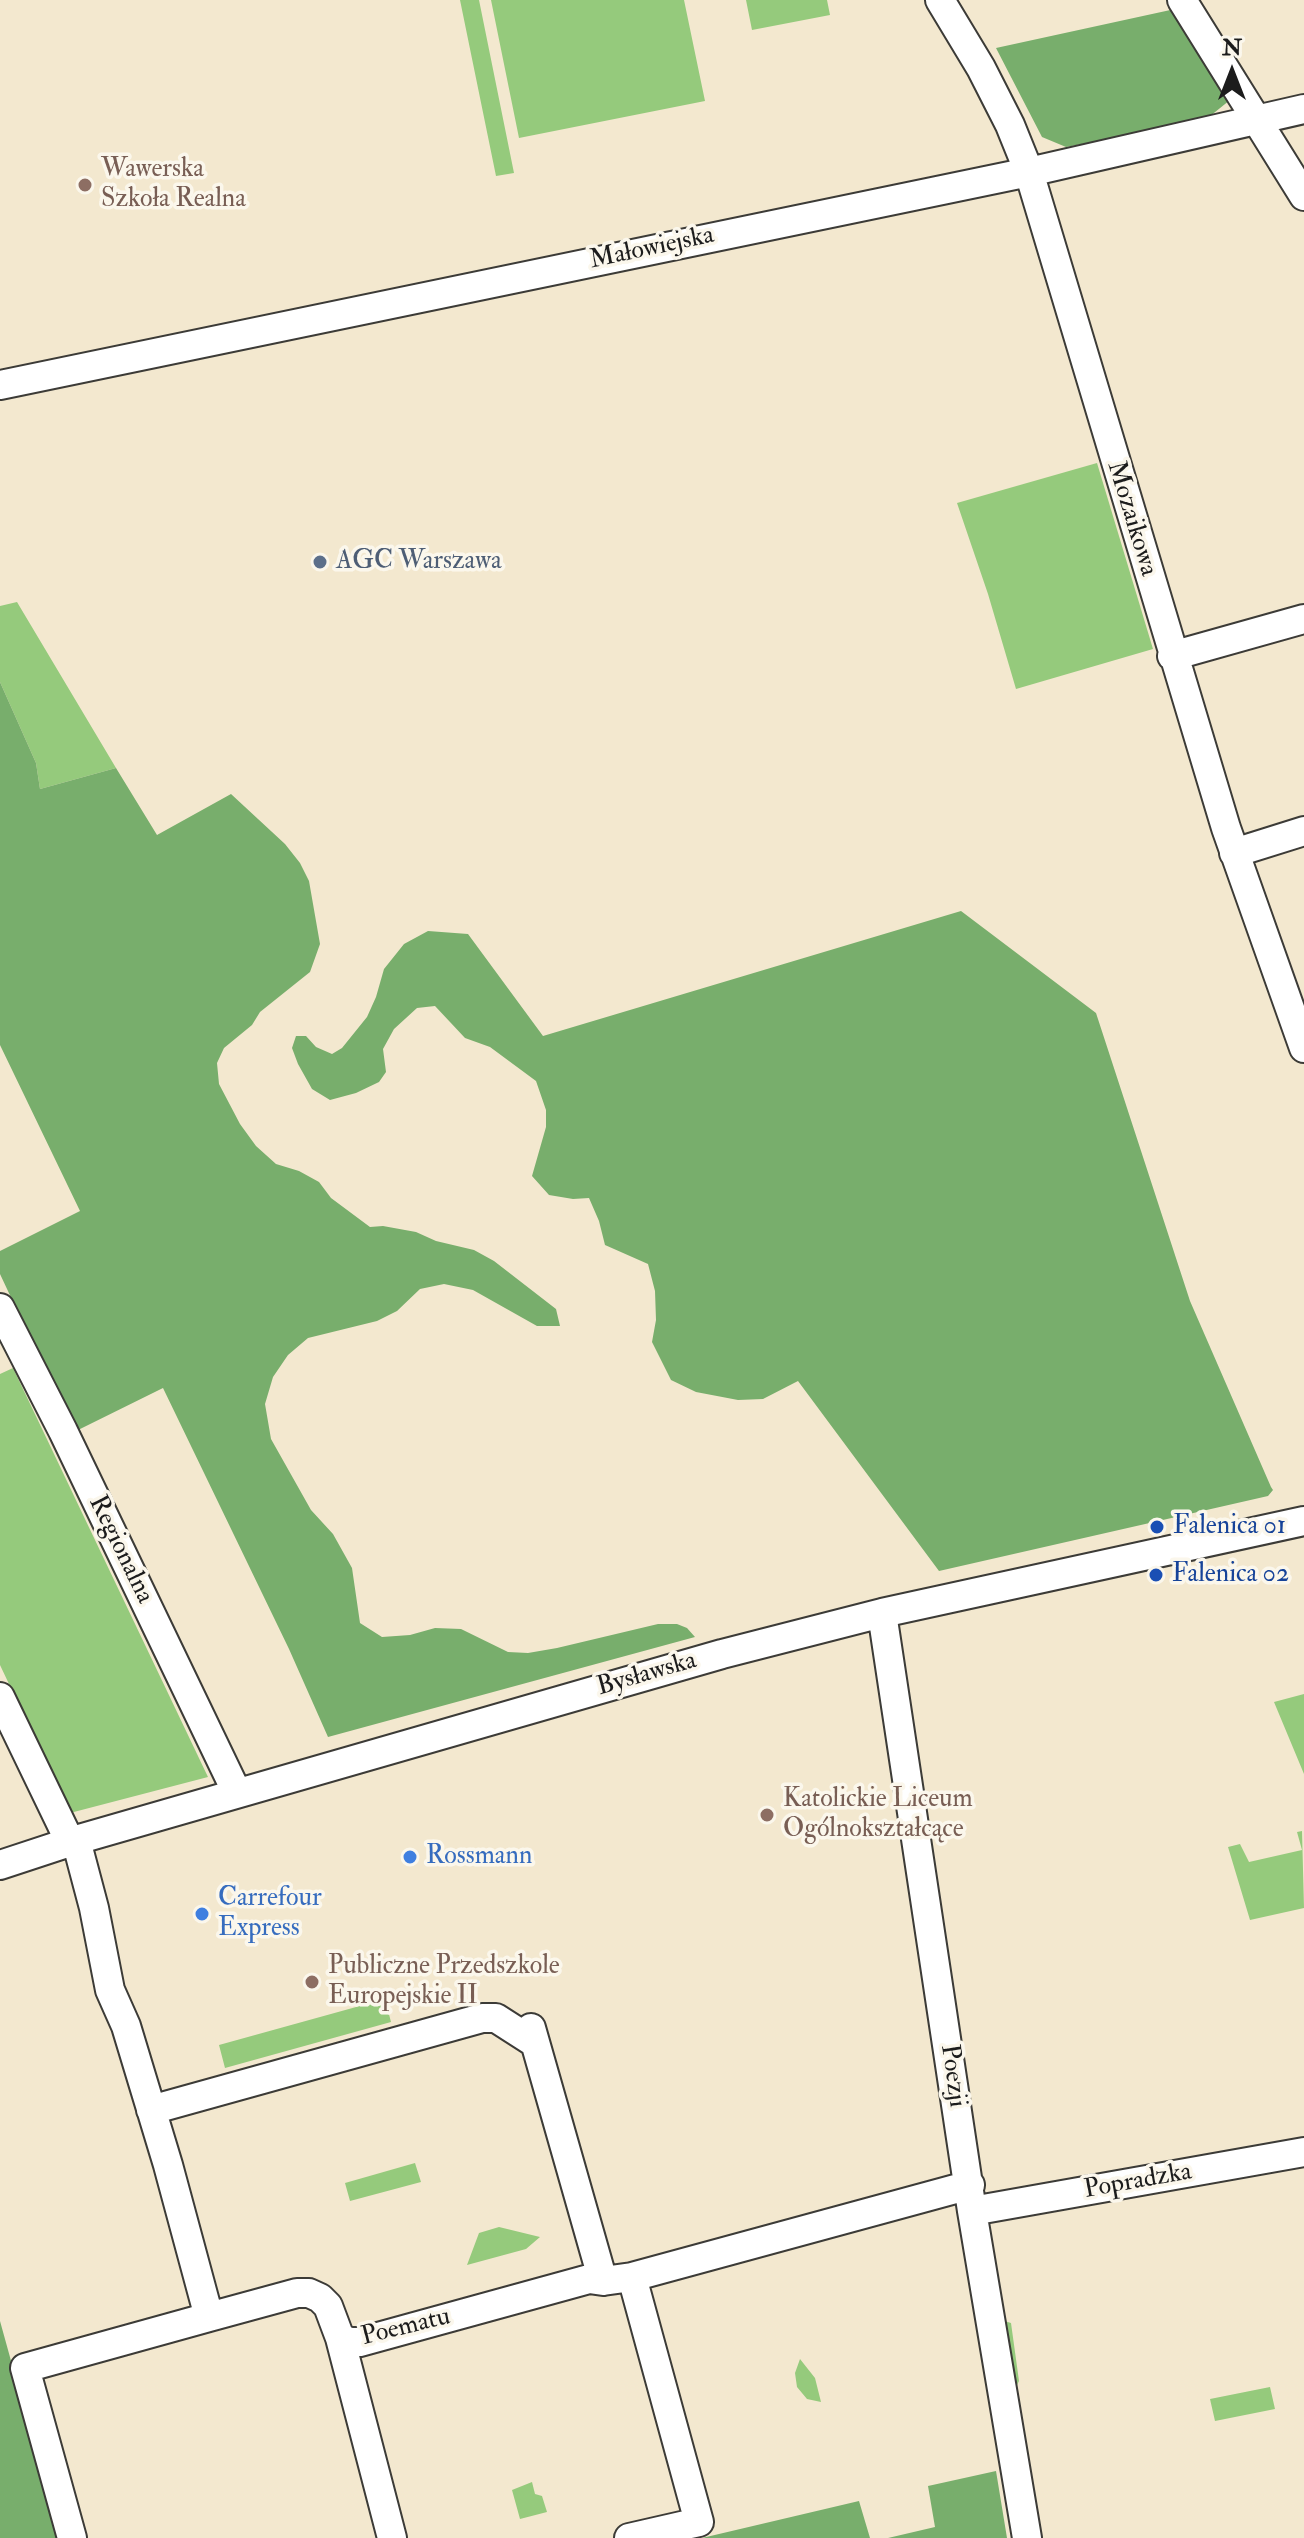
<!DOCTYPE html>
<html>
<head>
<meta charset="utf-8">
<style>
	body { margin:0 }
	#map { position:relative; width:1304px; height:2538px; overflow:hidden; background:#f3e8cf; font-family:"IM FELL Double Pica",serif }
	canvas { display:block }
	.north { position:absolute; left:1192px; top:32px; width:80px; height:80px; -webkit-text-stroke:6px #fbf7ec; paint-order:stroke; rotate:0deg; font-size:22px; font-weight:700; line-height:32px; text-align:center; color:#1c1c1c }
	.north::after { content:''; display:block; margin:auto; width:28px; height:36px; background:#1c1c1c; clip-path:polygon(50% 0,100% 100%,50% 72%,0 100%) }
</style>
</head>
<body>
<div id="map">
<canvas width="1304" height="2538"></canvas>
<div class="north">N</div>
</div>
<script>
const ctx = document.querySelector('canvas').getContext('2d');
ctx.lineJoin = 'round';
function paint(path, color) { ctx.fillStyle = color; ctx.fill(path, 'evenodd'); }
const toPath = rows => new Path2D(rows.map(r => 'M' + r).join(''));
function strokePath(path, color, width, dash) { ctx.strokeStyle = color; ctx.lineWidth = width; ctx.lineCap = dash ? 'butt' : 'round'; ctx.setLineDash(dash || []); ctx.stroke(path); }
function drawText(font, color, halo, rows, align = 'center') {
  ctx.font = font + ' "IM FELL Double Pica",serif'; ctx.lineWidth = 7; ctx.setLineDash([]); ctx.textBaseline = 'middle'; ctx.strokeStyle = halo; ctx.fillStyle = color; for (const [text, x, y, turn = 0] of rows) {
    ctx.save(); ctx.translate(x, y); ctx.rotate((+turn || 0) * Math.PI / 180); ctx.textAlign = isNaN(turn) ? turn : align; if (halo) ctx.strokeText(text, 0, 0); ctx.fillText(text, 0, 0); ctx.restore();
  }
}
paint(toPath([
	[460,0,479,0,514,173,496,176],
	[491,0,684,0,705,101,519,138],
	[746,0,827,0,830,15,752,30],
	[1097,463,1153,649,1016,689,988,594,957,503],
	[17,602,116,768,40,789,36,763,0,682,0,606],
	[13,1368,208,1777,70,1813,0,1665,0,1374],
	[1304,1694,1304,1774,1274,1702],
	[1302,1831,1304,1908,1250,1920,1228,1847,1240,1844,1249,1862,1302,1850,1297,1832],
	[385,1999,391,2022,225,2068,219,2045],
	[415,2163,421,2182,350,2201,345,2183],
	[499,2227,540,2237,526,2249,467,2265,479,2233],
	[1001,2320,1011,2323,1019,2381,1017,2385,1012,2386],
	[800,2359,815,2378,821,2402,807,2399,797,2387,795,2373],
	[1270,2387,1275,2409,1215,2421,1210,2399],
	[532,2482,535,2494,542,2496,547,2512,520,2519,512,2490]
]), '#95ca7c');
paint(toPath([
	[1175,9,1230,100,1204,121,1066,147,1042,137,996,48],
	[0,682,36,763,40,789,116,768,157,835,231,794,285,844,300,863,309,881,320,944,310,972,260,1012,252,1025,224,1048,217,1063,219,1084,240,1124,256,1146,276,1164,299,1171,319,1182,331,1198,370,1227,383,1226,416,1232,436,1241,474,1250,494,1261,556,1309,560,1326,537,1326,473,1290,444,1284,420,1289,397,1311,377,1321,308,1338,288,1355,273,1377,265,1404,271,1439,311,1510,333,1534,352,1568,360,1623,382,1637,410,1635,435,1628,461,1629,508,1652,528,1653,557,1648,658,1624,677,1624,687,1628,695,1637,328,1737,289,1649,163,1388,74,1432,0,1274,0,1251,80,1211,0,1045],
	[961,911,1096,1013,1190,1301,1271,1487,1273,1490,1268,1496,939,1571,798,1381,763,1399,738,1400,696,1392,671,1380,652,1342,656,1320,655,1291,648,1264,605,1245,599,1221,589,1198,573,1199,549,1195,532,1176,546,1127,546,1110,536,1081,490,1047,465,1038,435,1006,417,1008,394,1029,383,1049,386,1072,379,1082,356,1093,330,1100,312,1089,298,1064,292,1048,296,1036,306,1036,316,1047,332,1054,342,1048,367,1017,376,997,384,969,404,944,428,931,468,934,543,1036],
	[0,2321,60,2538,0,2538],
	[996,2471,1007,2538,888,2538,935,2527,928,2486],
	[859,2501,870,2538,702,2538]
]), '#78ae6c');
const minor = toPath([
	[940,0,981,68,1010,125,1029,172,1226,828,1304,1048],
	[1182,0,1304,196],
	[0,385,1029,172,1304,109],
	[1172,656,1304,619],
	[1234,853,1304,831],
	[0,1308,63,1431,237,1793],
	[882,1613,972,2211,1027,2538],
	[0,1697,70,1842],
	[76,1840,94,1908,110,1990,126,2026,168,2165,209,2317,297,2293,309,2293,320,2298,328,2306,340,2338,350,2342,360,2342,589,2279,603,2281,632,2277,970,2185],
	[0,1865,76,1840,722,1654,882,1613,1304,1521],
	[531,2028,603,2281],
	[151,2110,482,2018,496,2018,535,2043],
	[972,2211,1304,2152],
	[340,2338,392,2538],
	[72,2538,25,2368,209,2317],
	[629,2538,699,2522,632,2277]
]);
strokePath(minor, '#3c3b37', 32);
strokePath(minor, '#fff', 28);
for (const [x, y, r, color] of [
	[85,185,8,"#8d6e63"],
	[320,562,8,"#5c6f8a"],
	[1157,1527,8,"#1a4fb4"],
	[1156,1575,8,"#1a4fb4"],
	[767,1815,8,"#8d6e63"],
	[410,1857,8,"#3f7fe0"],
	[202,1914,8,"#3f7fe0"],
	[312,1982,8,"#8d6e63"]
]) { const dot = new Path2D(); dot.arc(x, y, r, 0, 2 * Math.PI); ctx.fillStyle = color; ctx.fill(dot); strokePath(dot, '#fbf7ec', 3); }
drawText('26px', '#785e54', '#fbf7ec', [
	["Wawerska",101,170],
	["Szkoła Realna",101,200],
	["Katolickie Liceum",783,1800],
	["Ogólnokształcące",783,1830],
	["Publiczne Przedszkole",328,1967],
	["Europejskie II",328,1997]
], 'left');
drawText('26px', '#1c1c1c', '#fbf7ec', [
	["Małowiejska",652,249,-12],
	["Mozaikowa",1131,519,73],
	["Regionalna",120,1550,64],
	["Bysławska",647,1675,-16],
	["Poezji",952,2076,82],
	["Popradzka",1138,2182,-10],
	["Poematu",406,2328,-14]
]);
drawText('26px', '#4e5e75', '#fbf7ec', [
	["AGC Warszawa",336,562]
], 'left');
drawText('26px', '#164399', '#fbf7ec', [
	["Falenica 01",1173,1527],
	["Falenica 02",1172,1575]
], 'left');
drawText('26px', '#366cbe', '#fbf7ec', [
	["Rossmann",426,1857],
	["Carrefour",218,1899],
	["Express",218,1929]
], 'left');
</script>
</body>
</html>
